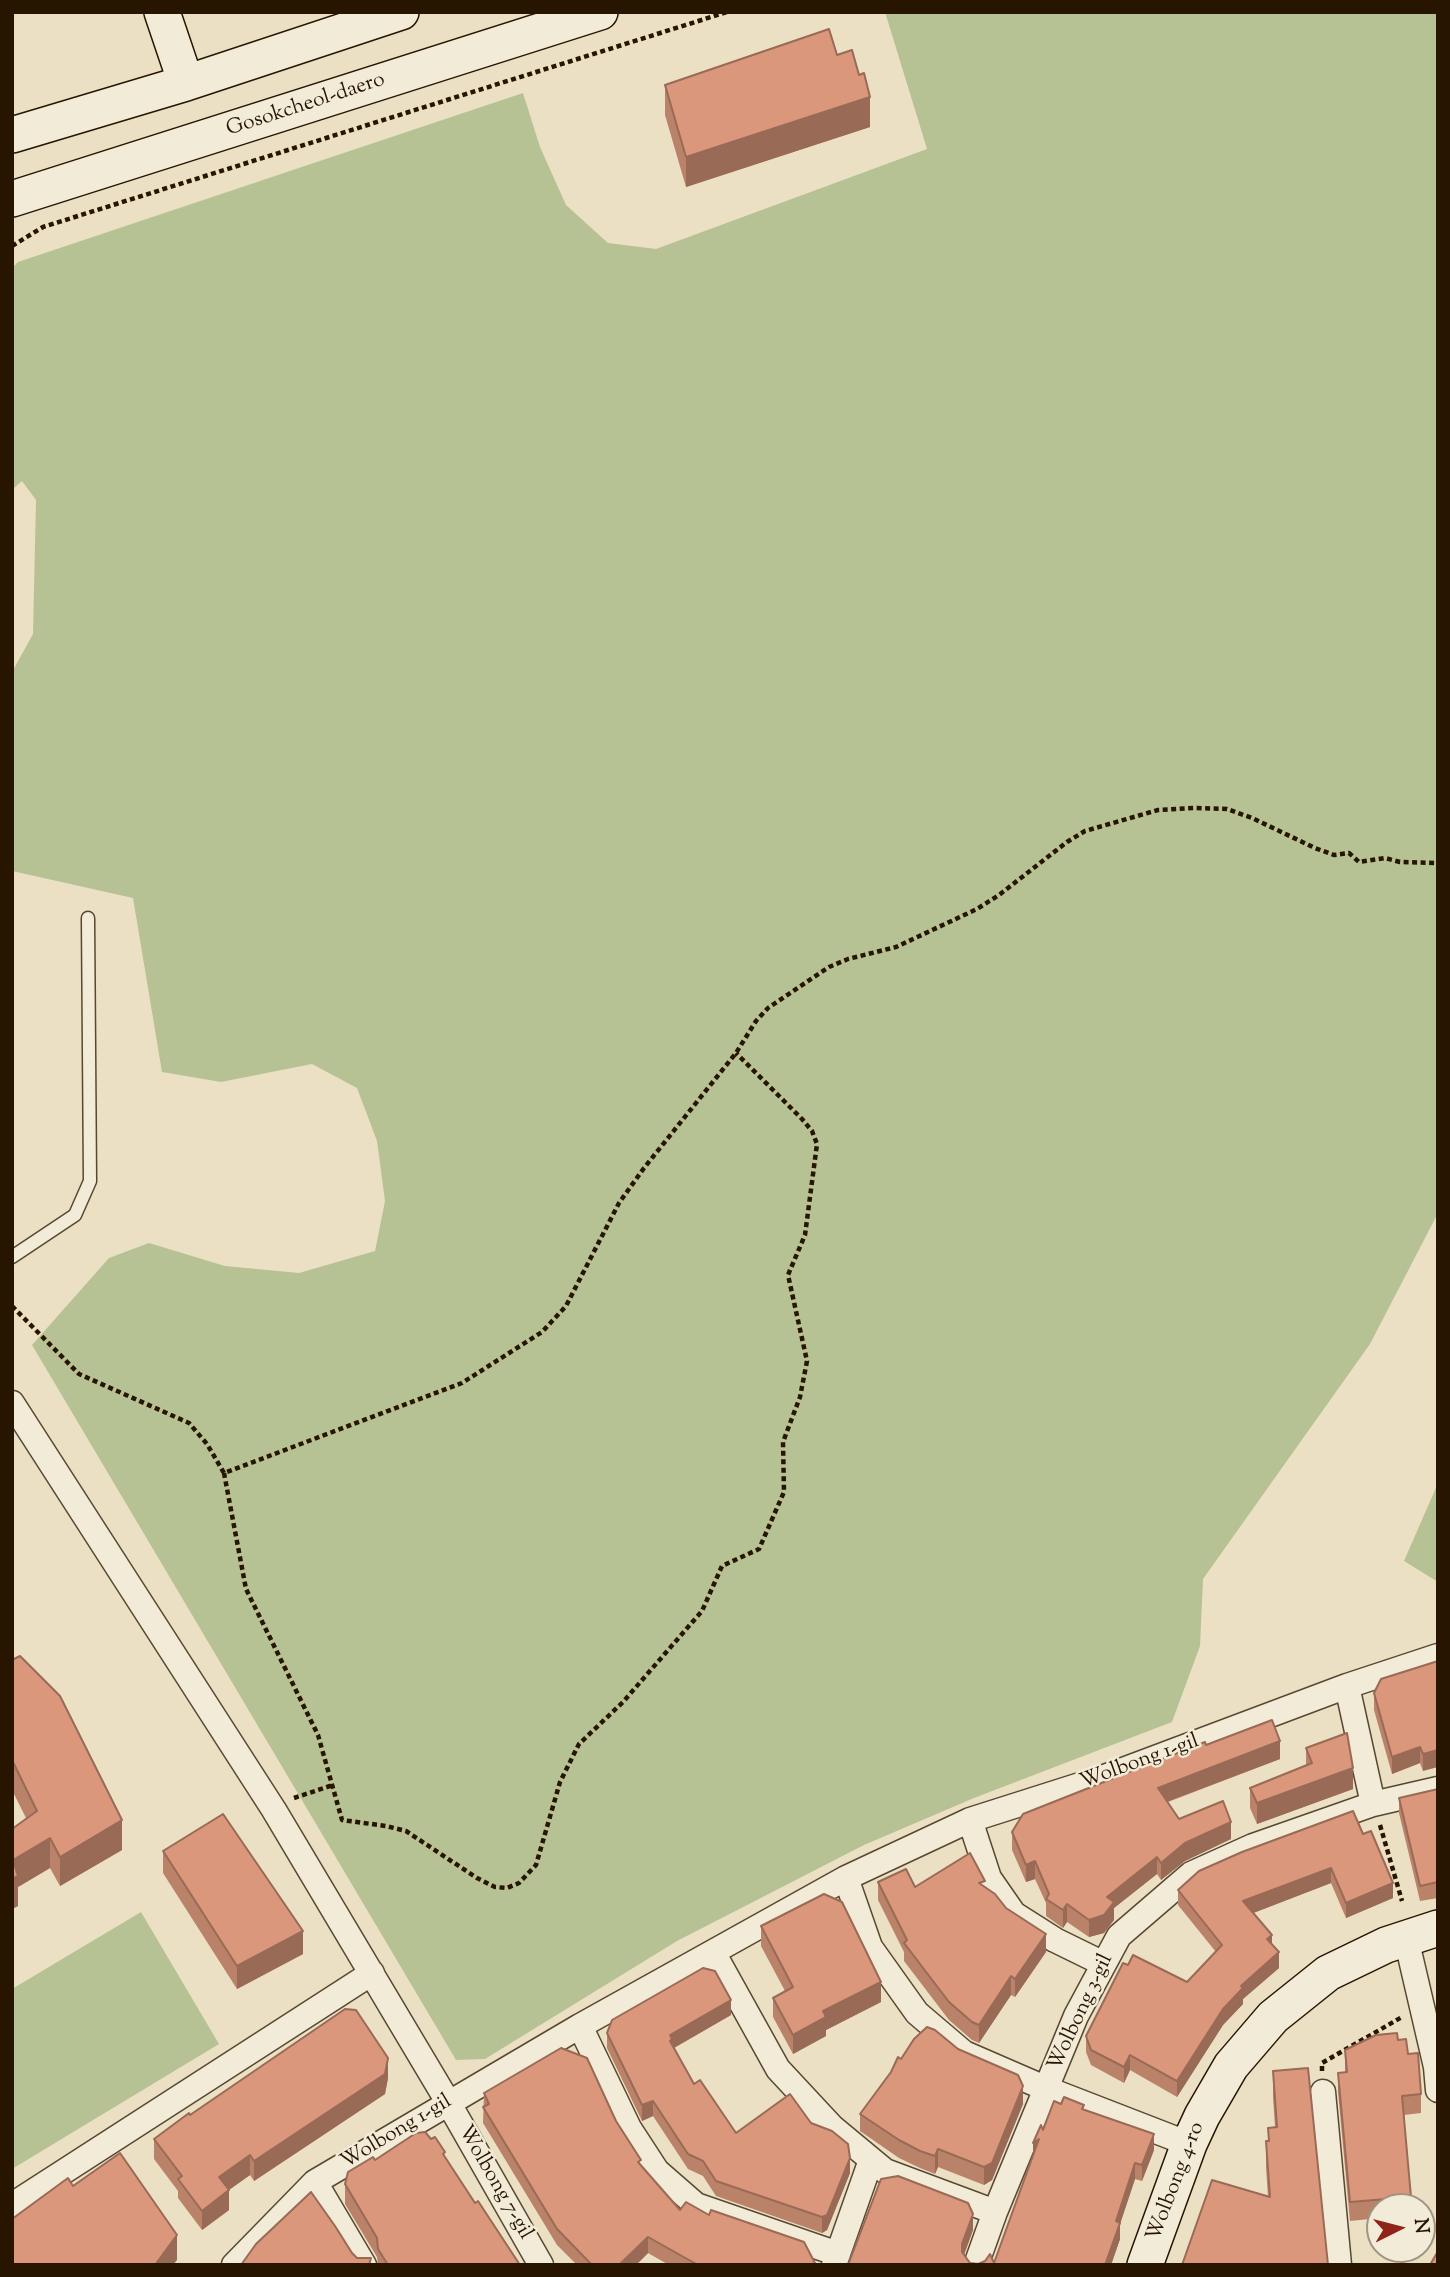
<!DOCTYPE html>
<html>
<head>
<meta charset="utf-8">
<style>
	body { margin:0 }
	#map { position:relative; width:1450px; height:2277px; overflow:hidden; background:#ebe0c3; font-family:"Sorts Mill Goudy",serif }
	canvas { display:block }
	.frame { position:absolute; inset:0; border:14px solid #271500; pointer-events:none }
	.north { position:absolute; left:1366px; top:2193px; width:70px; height:70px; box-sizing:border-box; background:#f2ebd8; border:2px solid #a19582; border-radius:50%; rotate:84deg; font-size:19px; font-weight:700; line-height:28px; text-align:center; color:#271500 }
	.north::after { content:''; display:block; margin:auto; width:24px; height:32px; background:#8f2418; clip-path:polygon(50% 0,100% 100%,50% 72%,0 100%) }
</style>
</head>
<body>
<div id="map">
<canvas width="1450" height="2277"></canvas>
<div class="frame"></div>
<div class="north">N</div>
</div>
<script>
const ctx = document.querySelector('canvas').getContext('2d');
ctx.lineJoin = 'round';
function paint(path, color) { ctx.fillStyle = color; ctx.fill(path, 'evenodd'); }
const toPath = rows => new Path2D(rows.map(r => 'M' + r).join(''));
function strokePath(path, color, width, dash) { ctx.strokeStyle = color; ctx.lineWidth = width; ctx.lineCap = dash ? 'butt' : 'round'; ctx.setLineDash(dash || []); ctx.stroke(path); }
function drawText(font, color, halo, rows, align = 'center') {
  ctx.font = font + ' "Sorts Mill Goudy",serif'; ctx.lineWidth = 5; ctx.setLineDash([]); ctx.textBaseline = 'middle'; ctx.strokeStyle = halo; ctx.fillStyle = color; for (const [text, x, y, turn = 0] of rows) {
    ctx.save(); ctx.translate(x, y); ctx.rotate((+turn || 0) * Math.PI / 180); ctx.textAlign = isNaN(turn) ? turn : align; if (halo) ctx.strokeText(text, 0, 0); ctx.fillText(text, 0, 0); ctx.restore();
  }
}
paint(toPath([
	[885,12,1438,12,1438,1213,1370,1344,1203,1579,1200,1646,1172,1722,974,1798,864,1845,677,1941,485,2059,456,2060,32,1345,109,1258,149,1243,225,1266,299,1273,375,1251,385,1201,377,1141,357,1088,312,1064,221,1082,162,1072,133,898,12,871,12,672,33,634,36,500,22,481,12,490,12,268,18,262,523,93,540,147,566,205,608,243,656,249,927,149],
	[1438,1483,1438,1582,1404,1561],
	[141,1912,219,2044,12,2169,12,1989]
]), '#b7c294');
const lane = toPath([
	[12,1257,75,1215,90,1181,88,918]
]);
const street = toPath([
	[12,1403,274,1810,448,2102,541,2265],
	[1347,1686,1373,1804],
	[970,1820,989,1878,1014,1914,1055,1940,1104,1964],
	[846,1878,870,1947,917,2013,964,2053,1047,2089,1189,2144],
	[1406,1938,1436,2067,1438,2090],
	[713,1952,778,2069,832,2127,885,2171,995,2212],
	[580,2026,629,2128,657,2171,696,2205,838,2254],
	[1323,2092,1339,2265],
	[315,2182,364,2265],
	[12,2205,372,1973],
	[234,2265,315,2182,580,2026,846,1878,970,1820,1102,1778,1347,1686,1438,1656],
	[834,2265,871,2160],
	[976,2265,995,2212,1076,2016,1119,1936,1191,1874,1253,1846,1373,1804,1438,1789]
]);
const secondary = toPath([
	[162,12,186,83],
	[12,135,186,83,401,12],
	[12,199,600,12],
	[1145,2265,1189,2144,1202,2116,1231,2066,1273,2017,1328,1973,1386,1945,1438,1928]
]);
strokePath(lane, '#584831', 15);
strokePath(street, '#584831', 27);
strokePath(secondary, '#271500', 38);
strokePath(toPath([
	[12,246,43,227,727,12],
	[12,1306,79,1374,189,1423,207,1444,224,1473,462,1383,542,1332,566,1306,619,1203,644,1168,736,1053,756,1021,768,1008,829,967,848,959,896,947,977,909,999,895,1067,842,1085,831,1158,810,1195,808,1227,809,1252,818,1315,848,1334,855,1349,853,1359,862,1385,858,1400,862,1438,863],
	[224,1473,246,1589,318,1735,342,1820,386,1826,406,1831,477,1878,495,1887,507,1888,519,1883,536,1865,560,1782,579,1744,623,1702,702,1611,722,1566,759,1549,784,1492,783,1442,800,1397,807,1361,788,1275,805,1235,817,1144,812,1131,802,1119,736,1053],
	[294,1798,333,1785],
	[1380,1825,1402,1901],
	[1322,2071,1322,2063,1402,2017]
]), '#271500', 4.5, [5, 3.5]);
strokePath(lane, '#f2ebd8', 12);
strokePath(street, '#f2ebd8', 24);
strokePath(secondary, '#f2ebd8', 35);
paint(toPath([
	[837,55,870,127,686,187,665,115,665,85],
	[12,1660,122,1850,60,1886,50,1868,18,1887,18,1906,12,1909,12,1829,26,1818,12,1790],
	[1438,1661,1423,1771,1420,1763,1392,1774,1374,1710,1374,1693],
	[1206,1745,1280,1759,1168,1802,1179,1819,1231,1839,1185,1861,1161,1880,1157,1874,1114,1908,1114,1920,1104,1933,1089,1937,1067,1922,1063,1928,1046,1916,1046,1903,1035,1879,1026,1882,1012,1850,1012,1832],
	[1306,1748,1353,1789,1257,1824,1250,1808,1250,1788,1306,1765],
	[1438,1789,1438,1898,1420,1901,1399,1813,1399,1798],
	[1363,1834,1393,1898,1346,1918,1331,1883,1253,1913,1272,1945,1279,1968,1243,1999,1243,2004,1223,2025,1177,2097,1130,2070,1124,2083,1091,2065,1086,2052,1086,2036,1128,1965,1187,1982,1216,1952,1178,1905,1178,1890],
	[163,1851,303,1954,237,1989,163,1873],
	[878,1882,915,1887,985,1888,1046,1952,1015,1997,1011,1995,979,2043,972,2040,949,2020,904,1961,904,1952,878,1900],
	[761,1926,881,2002,826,2030,826,2036,793,2054,773,2017,773,1998,785,1991,761,1946],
	[731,2015,674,2048,694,2084,736,2133,811,2123,850,2173,827,2230,822,2233,716,2196,703,2176,688,2169,653,2116,642,2121,607,2048,607,2033],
	[1398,2040,1408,2054,1421,2094,1421,2113,1404,2115,1411,2207,1380,2207,1380,2218,1350,2221,1338,2092,1338,2073,1345,2072,1345,2050],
	[1273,2071,1328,2265,1268,2197,1266,2167,1266,2141,1268,2141,1268,2128,1275,2127,1273,2097],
	[388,2078,385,2094,254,2181,250,2175,229,2190,229,2210,202,2230,178,2198,178,2191,154,2159,154,2139,190,2115],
	[484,2093,616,2121,641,2166,680,2210,709,2215,816,2265,669,2265,648,2253,636,2265,577,2265,557,2245,483,2123],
	[1023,2104,992,2180,984,2185,938,2167,935,2174,920,2168,899,2158,860,2131,860,2114],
	[1084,2110,1154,2150,1142,2181,1135,2179,1120,2224,1120,2239,1111,2265,848,2265,973,2230,964,2255,970,2263,994,2263,1043,2130],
	[445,2157,475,2203,520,2265,378,2265,377,2257,345,2204,345,2184,375,2160]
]), '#bb826a');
paint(toPath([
	[870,97,870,127,686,187,686,157],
	[1280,1741,1280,1759,1158,1805,1158,1788],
	[1420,1747,1420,1763,1392,1774,1392,1757],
	[1438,1750,1438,1767,1423,1771,1423,1754],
	[1353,1768,1353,1789,1257,1824,1257,1803],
	[122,1820,122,1850,60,1886,60,1857],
	[1231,1822,1231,1839,1185,1861,1161,1880,1161,1863,1185,1843],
	[50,1838,50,1868,18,1887,18,1906,12,1909,13,1860],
	[1157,1857,1157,1874,1114,1908,1114,1920,1104,1933,1089,1937,1089,1920,1107,1897],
	[1035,1861,1035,1879,1026,1882,1026,1865],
	[1331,1868,1331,1883,1243,1917,1243,1901],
	[1393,1883,1393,1898,1346,1918,1346,1903],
	[1067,1904,1067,1922,1063,1928,1063,1910],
	[303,1931,303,1954,237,1989,237,1966],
	[1046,1934,1046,1952,1015,1997,1015,1979],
	[1272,1935,1272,1950,1267,1939],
	[1279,1952,1279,1968,1243,1999,1243,2004,1223,2025,1177,2097,1177,2081,1223,2009,1241,1986],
	[1011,1976,1011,1995,979,2043,979,2025],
	[881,1982,881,2002,826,2030,826,2036,793,2054,793,2035,823,2011],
	[731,2000,731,2015,672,2049,670,2056,670,2035],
	[1130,2055,1130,2070,1124,2083,1124,2067],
	[388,2058,388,2078,385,2094,254,2181,254,2161],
	[1023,2086,1023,2104,992,2180,984,2185,984,2167],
	[653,2101,653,2116,642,2121,642,2105],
	[1154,2134,1154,2150,1142,2181,1142,2165],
	[1039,2139,1033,2159,1033,2143],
	[938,2149,938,2167,935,2174,935,2156],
	[250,2155,250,2175,219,2197,219,2177],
	[850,2158,850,2173,827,2230,822,2233,822,2217],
	[1135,2163,1135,2179,1120,2224,1120,2239,1111,2265,1105,2265,1116,2221],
	[229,2190,229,2210,202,2230,202,2211],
	[973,2214,973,2230,962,2260,962,2244],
	[177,2235,177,2260,173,2265,155,2265],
	[648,2237,648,2253,636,2265,619,2265]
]), '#996a56');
const building = toPath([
	[829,29,837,55,852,50,859,75,864,73,870,97,686,157,665,85,829,29],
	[20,1656,60,1696,122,1820,60,1857,50,1838,13,1860,18,1876,12,1879,12,1829,37,1811,12,1760,12,1660,20,1656],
	[1438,1661,1438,1750,1423,1754,1420,1747,1392,1757,1374,1693,1381,1679,1438,1661],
	[1272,1720,1280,1741,1158,1788,1179,1819,1223,1801,1231,1822,1185,1843,1161,1863,1157,1857,1107,1897,1114,1902,1104,1915,1089,1920,1067,1904,1063,1910,1046,1899,1049,1894,1035,1861,1026,1865,1012,1832,1023,1814,1205,1742,1206,1745,1272,1720],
	[1347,1733,1353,1768,1257,1803,1250,1788,1312,1763,1306,1748,1347,1733],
	[1438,1789,1438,1882,1420,1886,1399,1798,1438,1789],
	[1353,1811,1363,1834,1371,1831,1393,1883,1346,1903,1331,1868,1243,1901,1272,1935,1267,1939,1279,1952,1241,1986,1243,1988,1223,2009,1177,2081,1130,2055,1124,2067,1091,2050,1086,2036,1123,1963,1128,1965,1133,1955,1187,1982,1222,1945,1178,1890,1199,1871,1242,1852,1353,1811],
	[223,1814,303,1931,237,1966,163,1851,223,1814],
	[970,1853,985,1881,979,1883,995,1894,1006,1908,1046,1934,1015,1979,1011,1976,979,2025,972,2022,949,2002,904,1943,907,1940,878,1882,906,1869,915,1887,970,1853],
	[824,1894,842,1902,881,1982,823,2011,826,2017,793,2035,773,1998,793,1987,761,1926,824,1894],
	[703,1968,715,1971,731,2000,670,2035,672,2039,670,2041,694,2084,700,2080,736,2133,790,2094,811,2123,832,2131,848,2144,850,2158,827,2215,822,2217,716,2181,703,2161,688,2154,653,2101,642,2105,607,2033,612,2020,703,1968],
	[345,2009,356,2010,388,2058,385,2074,254,2161,250,2155,219,2177,229,2190,202,2211,178,2179,182,2176,154,2139,189,2113,190,2115,345,2009],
	[927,2027,935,2030,958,2049,1018,2075,1023,2086,992,2163,984,2167,938,2149,935,2156,920,2151,899,2140,860,2114,891,2072,898,2057,901,2059,914,2039,927,2027],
	[1397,2033,1398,2040,1406,2039,1408,2054,1418,2053,1421,2094,1402,2096,1411,2197,1350,2202,1338,2073,1347,2072,1345,2050,1376,2035,1397,2033],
	[561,2048,587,2058,616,2121,641,2160,638,2162,680,2210,686,2202,709,2215,711,2210,804,2242,816,2265,698,2265,648,2237,619,2265,592,2265,557,2229,483,2107,489,2104,484,2093,561,2048],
	[1308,2068,1328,2265,1182,2265,1212,2180,1270,2197,1266,2141,1269,2141,1268,2128,1277,2127,1273,2071,1308,2068],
	[1064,2097,1084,2105,1082,2109,1154,2134,1142,2165,1135,2163,1116,2221,1120,2223,1105,2265,848,2265,881,2179,898,2176,968,2203,973,2214,962,2244,962,2252,970,2263,978,2264,985,2261,990,2254,994,2263,1039,2139,1033,2143,1041,2125,1043,2130,1054,2101,1061,2104,1064,2097],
	[425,2132,431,2139,435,2137,445,2152,443,2154,475,2203,478,2201,520,2265,388,2265,378,2249,377,2238,345,2184,348,2172,373,2157,375,2160,416,2133,425,2132],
	[120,2153,177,2235,155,2265,12,2265,12,2219,68,2178,73,2186,120,2153],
	[311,2192,335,2226,352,2253,357,2258,371,2258,369,2265,241,2265,256,2244,311,2192],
	[1438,2251,1438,2265,1430,2265,1438,2251]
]);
paint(building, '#da977b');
strokePath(building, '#996a56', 2);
drawText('21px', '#271500', '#f2ebd8', [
	["Gosokcheol-daero",306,106,-18],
	["Wolbong 1-gil",1140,1763,-20],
	["Wolbong 3-gil",1082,2013,-65],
	["Wolbong 1-gil",397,2133,-31],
	["Wolbong 4-ro",1177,2182,-69],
	["Wolbong 7-gil",494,2183,60]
]);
</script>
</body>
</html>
